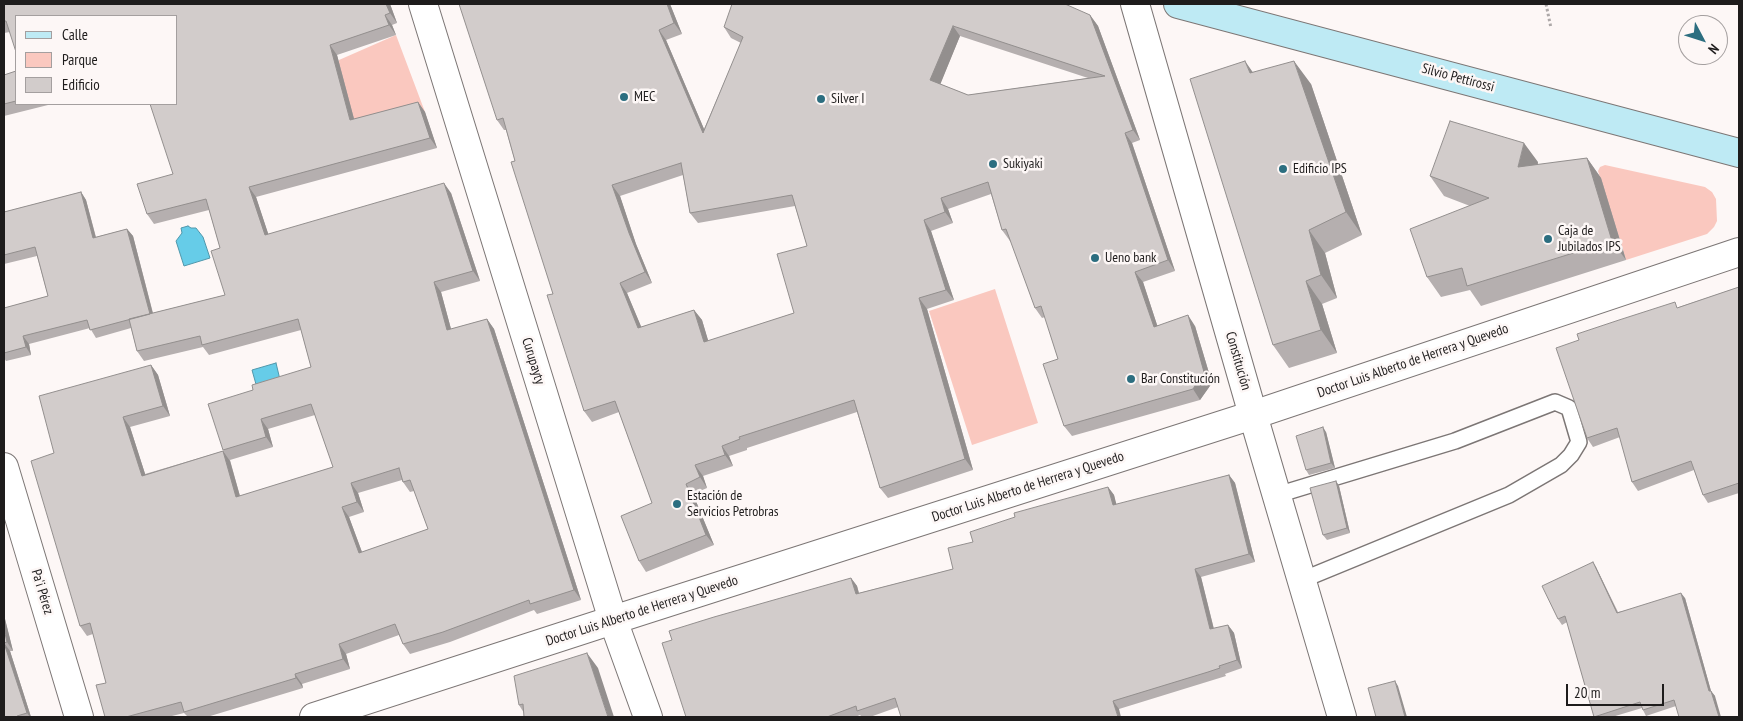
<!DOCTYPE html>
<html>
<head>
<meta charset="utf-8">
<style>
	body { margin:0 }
	#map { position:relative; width:1743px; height:721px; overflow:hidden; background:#fdf7f6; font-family:"PT Sans Narrow",sans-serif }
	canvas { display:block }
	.frame { position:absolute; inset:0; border:5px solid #1e1c1c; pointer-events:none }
	.legend { position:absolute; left:15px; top:15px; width:162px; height:90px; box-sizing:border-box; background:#fdf7f6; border:1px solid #a49f9f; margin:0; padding:6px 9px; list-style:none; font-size:15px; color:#1e1c1c }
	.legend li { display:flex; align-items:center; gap:10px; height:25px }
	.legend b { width:25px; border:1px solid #a49f9f }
	.north { position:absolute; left:1678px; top:15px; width:50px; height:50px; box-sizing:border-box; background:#fdf7f6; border:1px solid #a49f9f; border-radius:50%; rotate:130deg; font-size:14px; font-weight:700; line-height:20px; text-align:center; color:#1e1c1c }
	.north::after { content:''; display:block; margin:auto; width:18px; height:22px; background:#2c6e80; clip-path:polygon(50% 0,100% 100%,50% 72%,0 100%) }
	.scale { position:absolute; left:1566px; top:684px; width:98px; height:22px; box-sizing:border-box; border:2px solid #1e1c1c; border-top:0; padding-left:6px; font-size:15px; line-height:18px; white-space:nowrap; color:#1e1c1c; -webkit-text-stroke:4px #fdf7f6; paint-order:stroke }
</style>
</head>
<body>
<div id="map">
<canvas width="1743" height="721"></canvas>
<div class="frame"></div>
<ul class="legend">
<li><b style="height:6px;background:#beeaf4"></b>Calle</li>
<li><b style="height:14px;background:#fac8bf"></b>Parque</li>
<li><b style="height:14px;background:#d2cccb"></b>Edificio</li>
</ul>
<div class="north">N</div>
<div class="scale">20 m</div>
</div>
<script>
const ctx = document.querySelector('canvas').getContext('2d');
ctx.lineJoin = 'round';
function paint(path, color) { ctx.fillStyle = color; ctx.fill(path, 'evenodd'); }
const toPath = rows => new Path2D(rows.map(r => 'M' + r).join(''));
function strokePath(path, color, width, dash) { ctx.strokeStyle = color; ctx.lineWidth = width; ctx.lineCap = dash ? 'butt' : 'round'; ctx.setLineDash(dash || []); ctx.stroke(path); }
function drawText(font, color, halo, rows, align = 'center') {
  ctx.font = font + ' "PT Sans Narrow",sans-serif'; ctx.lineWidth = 5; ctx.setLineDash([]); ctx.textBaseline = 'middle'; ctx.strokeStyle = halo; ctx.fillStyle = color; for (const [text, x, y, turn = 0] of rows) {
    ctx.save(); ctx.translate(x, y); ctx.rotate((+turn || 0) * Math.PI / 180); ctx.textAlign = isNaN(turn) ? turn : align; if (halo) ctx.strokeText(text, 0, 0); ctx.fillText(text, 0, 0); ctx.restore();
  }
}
paint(toPath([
	[396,35,425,112,312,142,339,60],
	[1605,165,1705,187,1712,192,1716,199,1717,221,1714,227,1707,234,1626,260,1598,171,1600,167],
	[995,289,1038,423,972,445,929,311]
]), '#fac8bf');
const water = toPath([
	[188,226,191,228,196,228,203,237,210,258,184,266,176,241,182,233,181,228,188,226],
	[276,363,282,388,259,395,252,370,276,363]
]);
paint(water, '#66cce8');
strokePath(water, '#5097ab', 1);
const service = toPath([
	[1277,495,1455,441,1555,402,1569,408,1579,442,1571,455,1561,465,1509,495,1302,580]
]);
const minor = toPath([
	[423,4,613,620,648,717],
	[1135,4,1253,415,1342,717],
	[4,467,79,717]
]);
const tertiary = toPath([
	[314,717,613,620,1253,415,1739,252]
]);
const secondary = toPath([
	[1178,4,1739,153]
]);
strokePath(service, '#7c7675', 18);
strokePath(minor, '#7c7675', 30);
strokePath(tertiary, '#7c7675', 30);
strokePath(secondary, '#7c7675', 30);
strokePath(toPath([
	[1546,4,1551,28]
]), '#ada8a8', 3, [2.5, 2.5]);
strokePath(service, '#fff', 15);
strokePath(minor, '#fff', 28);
strokePath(tertiary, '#fff', 28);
strokePath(secondary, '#beeaf4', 28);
paint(toPath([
	[4,4,390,4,397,23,392,25,396,35,337,55,354,119,418,102,425,112,437,148,256,197,268,234,451,193,480,281,441,292,451,329,487,319,494,329,581,600,537,614,534,610,450,642,410,654,403,644,399,635,346,654,350,669,302,684,303,688,207,717,188,717,184,713,168,717,105,717,106,683,93,634,87,636,80,626,54,453,151,365,158,375,170,416,130,427,145,474,223,451,253,390,311,367,301,330,209,355,203,347,144,361,137,351,131,328,96,338,90,328,29,344,31,355,6,361,4,358,4,308,48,296,37,256,4,264,4,212,81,192,86,200,96,237,127,229,133,236,153,313,225,295,220,248,209,210,154,224,147,214,173,174,176,104,176,16,16,16,10,32,4,33],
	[315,415,333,467,240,496,230,460,273,447,268,429],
	[402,480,403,482,410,492,414,491,428,529,362,552,349,517,364,512,358,493],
	[670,4,682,34,666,40,704,129,741,43,731,38,724,27,1090,15,1098,26,1140,140,1132,143,1175,271,1143,282,1157,325,1195,326,1212,383,1200,400,1072,436,1064,426,1058,359,1045,317,1042,318,1035,308,1011,241,1010,241,1002,230,991,194,948,209,953,223,931,231,954,300,927,309,973,470,888,498,880,488,857,412,747,448,747,450,729,456,733,466,703,476,707,488,693,494,714,545,646,572,639,561,652,503,619,412,592,422,584,411,553,294,506,130,504,130,497,120],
	[960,36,1088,78,968,95,940,84],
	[683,175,690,213,698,223,795,206,807,246,794,313,708,341,702,320,694,310,641,327,627,293,652,283,636,244,620,196],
	[16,71,16,104,52,104,4,116,4,75],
	[1253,72,1311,84,1362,235,1325,253,1337,298,1322,304,1337,353,1289,368,1273,345],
	[1587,158,1601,178,1626,260,1481,306,1470,290,1441,297,1427,277,1470,206,1444,196,1430,176,1538,162,1538,165],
	[1739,287,1739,493,1708,503,1703,495,1694,470,1638,491,1632,482,1620,437,1593,447,1587,438,1679,307],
	[1326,432,1335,468,1309,475,1306,470],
	[1229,475,1235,483,1255,562,1201,577,1214,629,1228,625,1234,633,1242,668,1225,674,1226,676,1119,709,898,707,870,717,862,717,860,715,855,717,686,717,851,578,857,586,859,593,953,569,1108,487,1114,495,1116,505],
	[1336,481,1339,486,1350,533,1327,540,1323,535],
	[1593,562,1596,567,1618,612,1685,598,1711,691,1715,696,1676,706,1646,716,1642,708,1612,717,1594,717,1567,622,1562,625,1558,619],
	[4,615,13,651,10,651,31,717,4,717],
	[598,668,524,713,519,705]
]), '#b5afaf');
paint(toPath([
	[386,4,390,4,397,23,390,13],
	[667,4,670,4,682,34,674,23],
	[385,15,392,25,396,35,389,25],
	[1090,15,1098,26,1140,140,1133,130],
	[953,26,960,36,938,90,930,80],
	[659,30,666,40,710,143,703,133],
	[330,45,337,55,357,130,350,120],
	[1245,61,1261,84,1250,73],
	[1294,61,1311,84,1362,235,1346,212],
	[418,102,425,112,437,148,430,138],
	[1125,133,1132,143,1175,271,1168,260],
	[1524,143,1538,162,1532,187,1518,167],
	[1587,158,1601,178,1626,260,1612,241],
	[444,183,451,193,480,281,473,271],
	[612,185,620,196,636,244,652,283,645,272,629,233],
	[249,187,256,197,272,245,265,235],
	[81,192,86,200,98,246,93,238],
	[941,198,948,209,953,223,945,212],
	[924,220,931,231,954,300,946,290],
	[127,229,133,236,155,322,150,314],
	[1309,230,1325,253,1337,298,1321,275],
	[1135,272,1143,282,1161,337,1154,327],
	[1306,281,1322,304,1337,353,1321,330],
	[434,282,441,292,454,340,447,330],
	[620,283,627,293,646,338,638,328],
	[919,298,927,309,973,470,965,459],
	[694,310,702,320,712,353,704,342],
	[1188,315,1195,326,1212,383,1200,400,1193,389],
	[487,319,494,329,581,600,574,590],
	[23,336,29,344,31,355,26,347],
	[151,365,158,375,170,416,163,406],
	[123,417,130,427,149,486,142,476],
	[261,419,268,429,273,447,266,437],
	[1323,427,1326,432,1335,468,1331,463],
	[722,446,729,456,733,466,725,455],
	[223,451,230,461,243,507,236,497],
	[695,465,703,476,707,488,700,477],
	[1229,475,1235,483,1255,562,1249,554],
	[1336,481,1339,486,1350,533,1347,528],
	[351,483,358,493,364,512,357,502],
	[686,484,693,494,714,545,706,535],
	[1108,487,1114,495,1119,514,1113,505],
	[342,507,349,517,366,563,359,553],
	[1593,562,1596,567,1620,618,1617,613],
	[1195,569,1201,577,1216,638,1210,629],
	[851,578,857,586,861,602,856,594],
	[1681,593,1685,598,1711,691,1715,696,1721,717,1719,717,1709,691],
	[4,615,13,651,7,642,4,629],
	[1228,625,1234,633,1242,668,1237,660],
	[4,643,10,651,31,717,30,717,27,713],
	[339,644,346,654,350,669,343,659],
	[587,653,598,668,614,717,608,717],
	[295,674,302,684,303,688,296,678],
	[1395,681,1398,686,1407,717,1405,717],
	[1113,701,1119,709,1121,717,1118,717]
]), '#938f8e');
const building = toPath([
	[4,4,386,4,390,13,385,15,389,25,330,45,350,120,418,102,430,138,249,187,265,235,444,183,473,271,434,282,447,330,487,319,574,590,530,604,529,600,443,632,403,644,395,624,339,644,343,659,295,674,296,678,184,712,181,702,126,717,105,717,96,685,106,683,90,623,80,626,31,461,54,453,39,396,151,365,163,406,123,417,142,476,223,451,236,497,333,467,311,404,261,419,266,437,223,450,208,404,253,390,252,385,311,367,298,319,202,345,200,336,137,351,129,319,225,295,211,251,220,248,206,199,147,214,137,184,173,174,150,104,176,104,176,16,16,16,16,52,6,21,4,21,4,4],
	[399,468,403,482,410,480,428,529,359,553,342,507,357,502,351,483,399,468],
	[459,4,667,4,674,23,659,30,703,133,743,37,724,27,732,4,1065,4,1090,15,1133,130,1125,133,1168,260,1135,272,1154,327,1188,315,1204,372,1193,389,1064,426,1043,364,1058,359,1041,306,1035,308,1006,229,1002,230,988,182,941,198,945,212,924,220,946,290,919,298,965,459,880,488,854,400,739,437,740,439,722,446,725,455,695,465,700,477,686,484,706,535,639,561,621,516,652,503,615,401,584,411,547,295,553,294,511,162,515,161,503,118,497,120,459,4],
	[953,26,1105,76,968,95,930,80,953,26],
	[681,163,690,213,792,195,807,246,777,254,794,313,704,342,694,310,638,328,620,283,645,272,629,233,612,185,681,163],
	[1245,61,1250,73,1294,61,1346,212,1309,230,1321,275,1306,281,1321,330,1273,345,1190,79,1245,61],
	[16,71,16,101,4,104,4,75,16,71],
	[1450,121,1524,143,1518,167,1587,158,1612,241,1467,286,1462,268,1427,277,1410,229,1489,198,1430,176,1450,121],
	[81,192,93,238,127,229,150,314,90,330,87,320,23,336,26,347,4,353,4,308,48,296,35,247,4,255,4,212,81,192],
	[1739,287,1739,483,1703,495,1691,461,1632,482,1617,428,1587,438,1556,348,1579,340,1577,334,1619,320,1675,302,1677,308,1739,287],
	[1323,427,1331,463,1306,470,1296,436,1323,427],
	[1229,475,1249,554,1195,569,1210,629,1228,625,1237,660,1219,666,1220,668,1208,672,1113,701,1118,717,901,717,895,698,857,711,856,706,827,717,686,717,662,643,672,640,669,631,714,617,851,578,856,594,953,569,948,548,973,542,970,532,1015,517,1014,513,1108,487,1113,505,1229,475],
	[1336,481,1347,528,1323,535,1310,488,1336,481],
	[1593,562,1617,613,1681,593,1709,691,1711,691,1719,717,1679,717,1674,700,1643,710,1640,702,1594,717,1565,616,1558,619,1542,586,1593,562],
	[4,629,7,642,4,643,27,713,17,716,18,717,4,717,4,629],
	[587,653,608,717,524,717,523,704,519,705,514,676,587,653],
	[1395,681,1405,717,1376,717,1368,688,1395,681]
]);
paint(building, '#d2cccb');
strokePath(building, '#938f8e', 1);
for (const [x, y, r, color] of [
	[624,97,5,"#2c6e80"],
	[821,99,5,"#2c6e80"],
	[993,164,5,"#2c6e80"],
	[1283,169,5,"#2c6e80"],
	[1548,239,5,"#2c6e80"],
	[1095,258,5,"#2c6e80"],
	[1131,379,5,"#2c6e80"],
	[677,504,5,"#2c6e80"]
]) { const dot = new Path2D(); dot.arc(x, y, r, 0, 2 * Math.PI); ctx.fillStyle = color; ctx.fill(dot); strokePath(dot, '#fdf7f6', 2); }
drawText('14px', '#1e1c1c', '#fdf7f6', [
	["Silvio Pettirossi",1458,78,15],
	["Curupayty",533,361,73],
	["Constitución",1238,361,74],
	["Doctor Luis Alberto de Herrera y Quevedo",1413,361,-19],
	["Doctor Luis Alberto de Herrera y Quevedo",1028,487,-18],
	["Pa'i Pérez",42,592,73],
	["Doctor Luis Alberto de Herrera y Quevedo",642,611,-18]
]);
drawText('14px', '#1e1c1c', '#fdf7f6', [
	["MEC",634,97],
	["Silver I",831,99],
	["Sukiyaki",1003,164],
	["Edificio IPS",1293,169],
	["Caja de",1558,231],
	["Jubilados IPS",1558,247],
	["Ueno bank",1105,258],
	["Bar Constitución",1141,379],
	["Estación de",687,496],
	["Servicios Petrobras",687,512]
], 'left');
</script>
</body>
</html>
